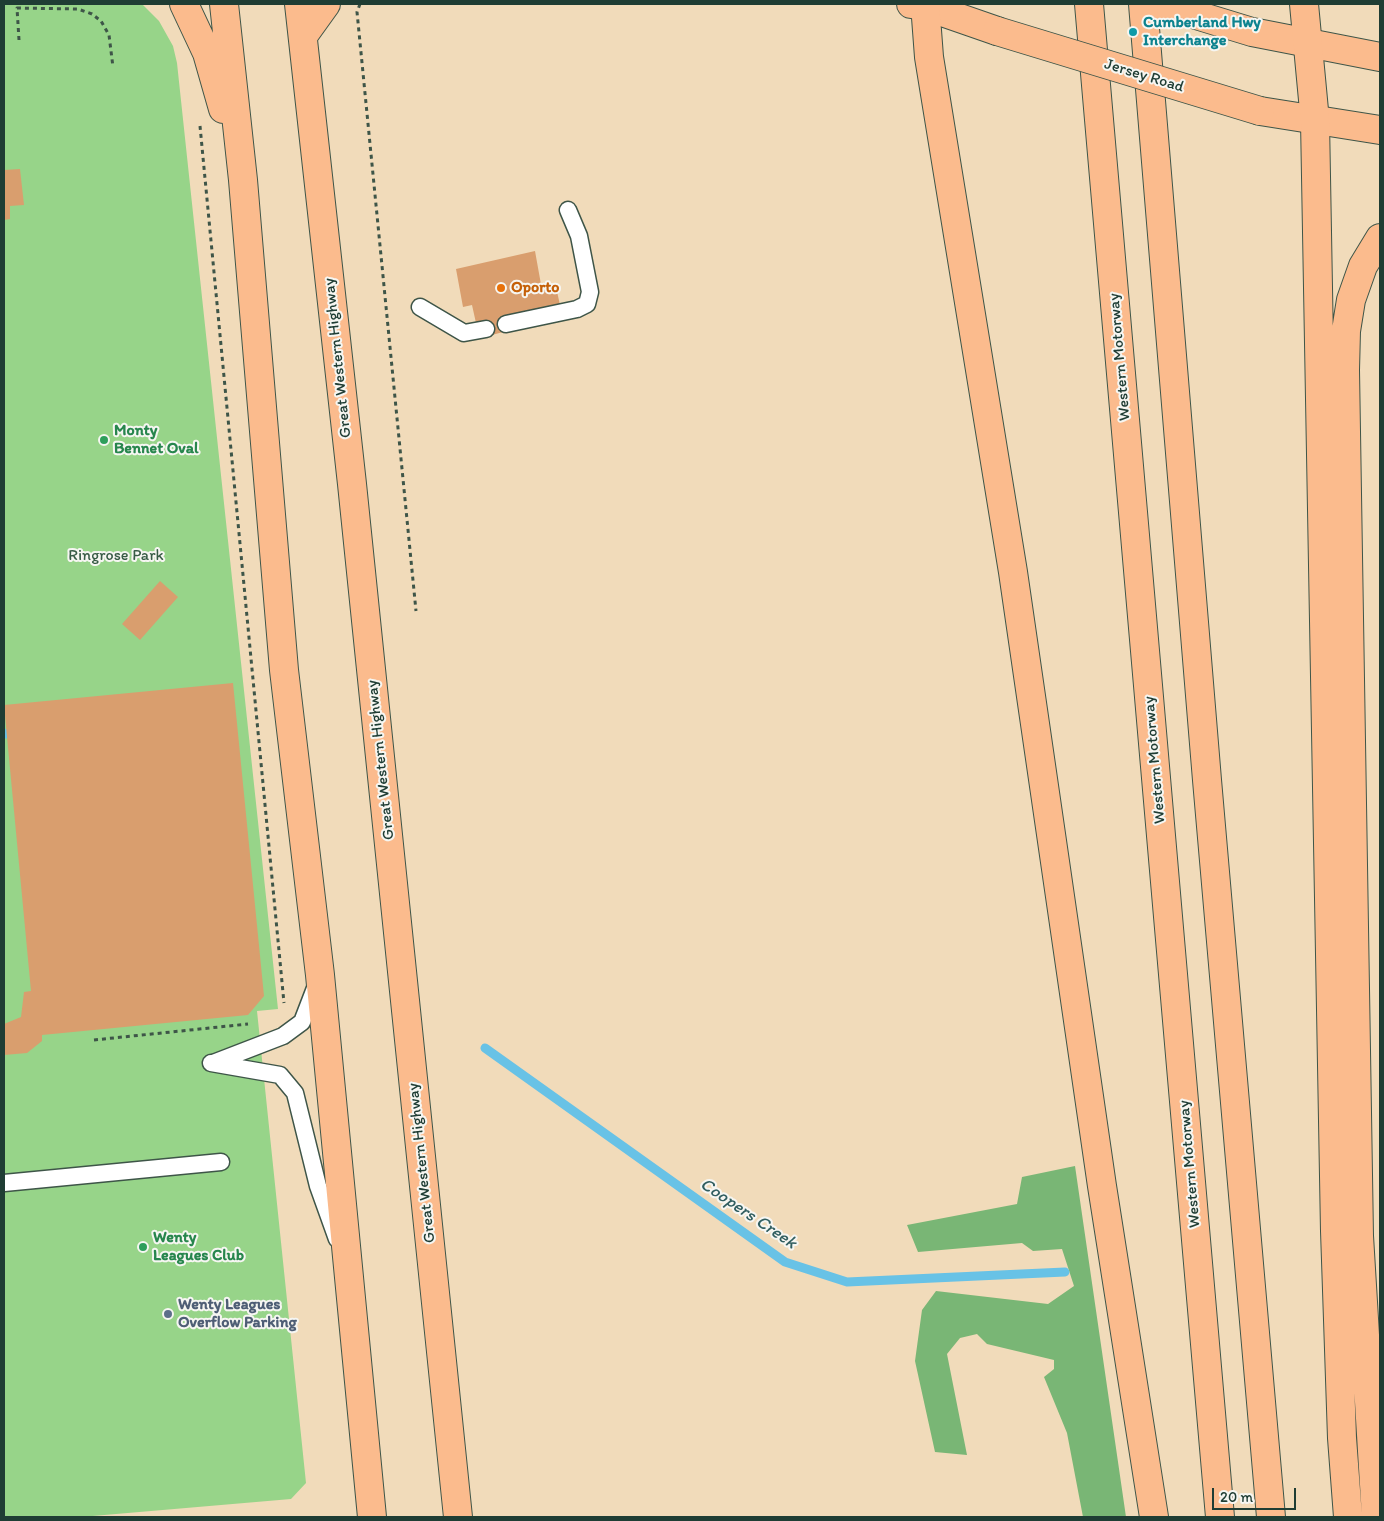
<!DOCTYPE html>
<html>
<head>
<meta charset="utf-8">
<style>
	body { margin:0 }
	#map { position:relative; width:1384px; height:1521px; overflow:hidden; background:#f1dbba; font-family:Itim,sans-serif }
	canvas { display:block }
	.frame { position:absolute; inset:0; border:5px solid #1f3d34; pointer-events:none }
	.scale { position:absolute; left:1212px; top:1488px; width:84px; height:22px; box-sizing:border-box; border:2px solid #1f3d34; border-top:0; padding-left:6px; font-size:15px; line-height:18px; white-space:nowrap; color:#1f3d34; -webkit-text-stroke:4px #f6f6f2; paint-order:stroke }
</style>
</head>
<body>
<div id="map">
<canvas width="1384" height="1521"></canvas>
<div class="frame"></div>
<div class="scale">20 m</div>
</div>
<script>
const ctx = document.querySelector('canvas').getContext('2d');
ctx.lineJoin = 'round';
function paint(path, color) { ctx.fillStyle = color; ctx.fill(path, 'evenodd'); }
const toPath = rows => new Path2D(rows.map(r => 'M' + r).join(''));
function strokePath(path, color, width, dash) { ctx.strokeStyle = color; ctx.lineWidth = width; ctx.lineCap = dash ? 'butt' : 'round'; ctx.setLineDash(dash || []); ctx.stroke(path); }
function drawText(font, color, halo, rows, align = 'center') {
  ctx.font = font + ' Itim,sans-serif'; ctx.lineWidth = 4; ctx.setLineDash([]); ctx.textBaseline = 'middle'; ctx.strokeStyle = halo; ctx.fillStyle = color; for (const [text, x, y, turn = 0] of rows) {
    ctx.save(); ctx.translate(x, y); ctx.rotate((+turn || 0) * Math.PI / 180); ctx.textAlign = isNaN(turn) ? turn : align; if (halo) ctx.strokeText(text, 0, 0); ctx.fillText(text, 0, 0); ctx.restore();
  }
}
paint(toPath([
	[4,4,142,4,159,21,173,46,177,63,278,1009,257,1011,306,1483,291,1499,81,1517,4,1517]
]), '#97d489');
paint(toPath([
	[1075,1166,1126,1517,1083,1517,1067,1433,1044,1377,1054,1369,1054,1360,987,1344,977,1334,960,1338,947,1354,967,1455,935,1452,915,1361,922,1310,936,1291,1048,1304,1074,1286,1062,1249,1033,1251,1022,1243,918,1252,907,1225,1017,1204,1022,1177]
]), '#79b675');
strokePath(toPath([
	[4,733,6,734],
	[485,1048,785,1262,847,1282,1065,1272]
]), '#68c2e6', 9);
paint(toPath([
	[20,169,24,205,10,206,10,219,4,220,4,170],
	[535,251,542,290,556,287,560,305,507,331,488,336,484,321,476,323,472,305,463,307,456,269],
	[160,581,178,597,140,640,122,624],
	[233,683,264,996,248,1015,42,1035,42,1041,27,1053,4,1055,4,1024,21,1017,24,992,31,991,4,705]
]), '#d99e6e');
const service = toPath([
	[420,307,464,333,486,329],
	[506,324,577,309,587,304,590,292,579,236,568,210],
	[211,1063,280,1075,295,1093,318,1186,337,1239],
	[213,1063,283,1036,302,1022,317,983],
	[4,1183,221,1162]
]);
const trunk = toPath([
	[184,4,207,53,223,109],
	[224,4,243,180,284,670,320,975,372,1517],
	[299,4,352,484,458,1517],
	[911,4,925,6,997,31],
	[1160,4,1252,32,1380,57],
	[303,36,326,4],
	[1260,111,1380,130]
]);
const motorway = toPath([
	[925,4,929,57,1013,572,1102,1186,1154,1517],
	[1089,4,1220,1517],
	[1143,4,1207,780,1271,1517],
	[1304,4,1315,121,1335,1231,1342,1438,1348,1517],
	[1376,1517,1359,1236,1345,370,1346,331,1351,300,1363,266,1380,238]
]);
strokePath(service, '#3e5548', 19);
strokePath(trunk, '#3e5548', 30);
strokePath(motorway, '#3e5548', 30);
strokePath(toPath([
	[360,4,357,12,416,611],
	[19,40,17,8,78,9,92,14,101,21,109,35,113,67],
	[200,126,284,1003],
	[94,1040,248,1024]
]), '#3e5548', 3, [4, 4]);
strokePath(service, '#fff', 16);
strokePath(trunk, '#fbbb8d', 28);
strokePath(motorway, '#fbbb8d', 28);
const trunkBridge = toPath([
	[997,31,1260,111]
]);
strokePath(trunkBridge, '#3e5548', 30, []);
strokePath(trunkBridge, '#fbbb8d', 28);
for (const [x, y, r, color] of [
	[1133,32,5,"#0f9aa8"],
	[501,288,5,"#e8710a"],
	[104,440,5,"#2e9e5b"],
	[143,1247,5,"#2e9e5b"],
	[168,1314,5,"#5c6f8a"]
]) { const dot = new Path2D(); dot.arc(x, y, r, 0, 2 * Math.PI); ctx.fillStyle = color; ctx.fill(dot); strokePath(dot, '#f6f6f2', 2); }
drawText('bold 16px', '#0d838f', '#f6f6f2', [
	["Cumberland Hwy",1143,23],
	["Interchange",1143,41]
], 'left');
drawText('16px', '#1f3d34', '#f6f6f2', [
	["Jersey Road",1144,76,17],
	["Western Motorway",1120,357,-95],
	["Great Western Highway",338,358,-96],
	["Great Western Highway",381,760,-96],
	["Western Motorway",1155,760,-95],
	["Great Western Highway",422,1163,-96],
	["Western Motorway",1190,1164,-95]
]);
drawText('bold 16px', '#c56008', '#f6f6f2', [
	["Oporto",511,288]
], 'left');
drawText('bold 16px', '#27864d', '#f6f6f2', [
	["Monty",114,431],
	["Bennet Oval",114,449],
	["Wenty",153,1238],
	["Leagues Club",153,1256]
], 'left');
drawText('16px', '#375b45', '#f6f6f2', [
	["Ringrose Park",116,556]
]);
drawText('bold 16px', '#4e5e75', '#f6f6f2', [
	["Wenty Leagues",178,1305],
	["Overflow Parking",178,1323]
], 'left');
drawText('italic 18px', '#315e60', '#f6f6f2', [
	["Coopers Creek",748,1214,34]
]);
</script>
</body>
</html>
